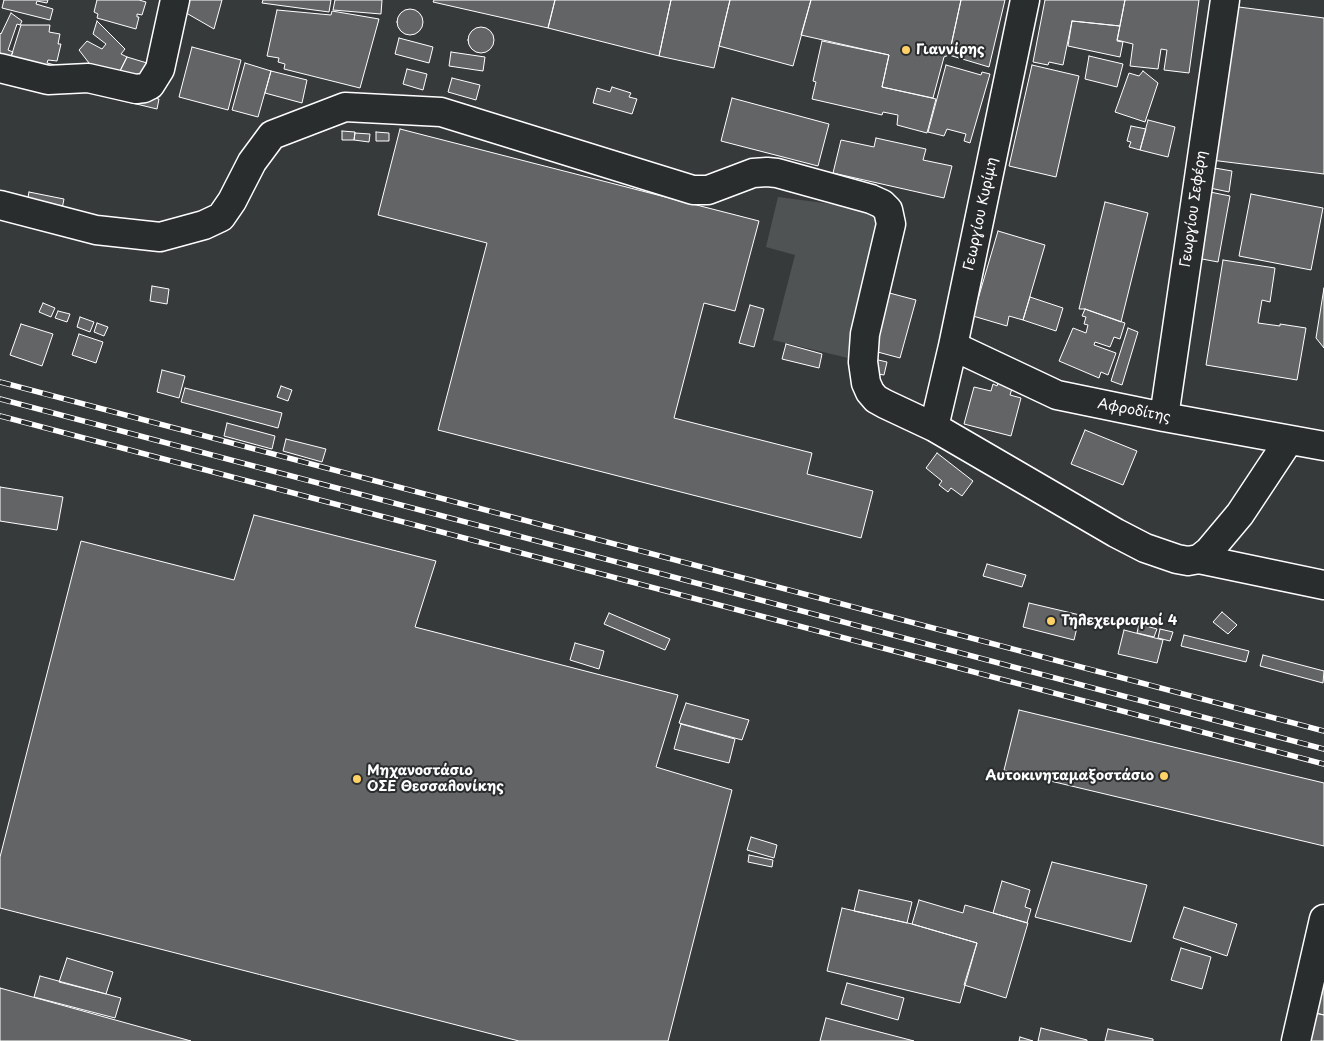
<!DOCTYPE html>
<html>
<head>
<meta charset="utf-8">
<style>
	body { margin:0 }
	canvas { display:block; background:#373a3b }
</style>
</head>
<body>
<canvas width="1324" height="1041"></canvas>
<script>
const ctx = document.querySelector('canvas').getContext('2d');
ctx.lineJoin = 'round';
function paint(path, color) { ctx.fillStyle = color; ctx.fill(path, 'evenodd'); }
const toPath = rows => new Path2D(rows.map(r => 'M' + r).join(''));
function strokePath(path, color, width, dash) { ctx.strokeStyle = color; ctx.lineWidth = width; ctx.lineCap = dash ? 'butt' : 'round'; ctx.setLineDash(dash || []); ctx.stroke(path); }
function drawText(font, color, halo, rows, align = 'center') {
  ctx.font = font + ' "Playpen Sans",sans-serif'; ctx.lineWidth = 4; ctx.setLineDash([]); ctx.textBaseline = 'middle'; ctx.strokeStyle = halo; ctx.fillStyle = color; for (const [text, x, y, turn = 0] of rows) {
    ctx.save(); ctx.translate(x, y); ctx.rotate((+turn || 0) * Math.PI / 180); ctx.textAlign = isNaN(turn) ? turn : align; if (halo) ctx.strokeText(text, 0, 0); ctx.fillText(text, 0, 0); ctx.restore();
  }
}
paint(toPath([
	[778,197,839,205,876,214,883,224,848,358,773,340,795,255,766,247]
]), '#505354');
const building = toPath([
	[4,0,48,0,47,3,37,1,36,4,53,9,50,20,2,8,4,0],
	[97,0,139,0,146,2,142,15,137,14,137,17,139,17,136,29,97,18,98,14,94,12,97,0],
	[184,0,222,0,214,29,181,10,184,0],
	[263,0,331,0,329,12,262,3,263,0],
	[335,0,382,0,381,14,333,10,335,0],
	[434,0,555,0,548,28,433,2,434,0],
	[555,0,671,0,659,56,548,28,555,0],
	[671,0,730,0,714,68,659,56,671,0],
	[730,0,811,0,793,66,719,46,730,0],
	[811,0,961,0,949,55,944,57,933,98,882,87,889,55,801,35,811,0],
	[961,0,1005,0,989,67,949,55,961,0],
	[1045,0,1125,0,1120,26,1072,21,1063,65,1049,62,1048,65,1033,62,1045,0],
	[1125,0,1199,0,1189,73,1164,70,1167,50,1161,49,1158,69,1130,66,1133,44,1117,40,1125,0],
	[1231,6,1324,18,1324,174,1211,160,1231,6],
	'397 22a13 13 0 1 1 26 0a13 13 0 1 1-26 0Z',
	[277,10,331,15,332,11,379,19,360,88,284,69,285,64,278,62,279,58,267,56,277,10],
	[11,13,22,21,20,25,17,24,8,50,13,52,10,58,0,61,0,33,1,34,11,13],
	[97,21,125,49,121,54,127,57,115,81,84,73,89,63,79,50,87,41,102,49,106,44,93,34,97,21],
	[1072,21,1120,26,1117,41,1123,42,1120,57,1068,46,1072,21],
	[21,25,50,25,49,32,60,34,58,44,61,44,57,61,48,60,47,63,55,65,55,68,10,60,21,25],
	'468 40a13 13 0 1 1 26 0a13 13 0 1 1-26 0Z',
	[399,38,433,47,429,63,395,54,399,38],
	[822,41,889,55,882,87,936,99,927,133,897,125,898,115,883,112,882,115,812,99,816,82,813,81,822,41],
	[192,47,241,60,228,110,179,97,192,47],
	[451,52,485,57,483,71,449,66,451,52],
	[1089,56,1123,64,1117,87,1085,79,1089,56],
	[127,57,147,63,138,86,115,81,127,57],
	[245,63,271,71,258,117,232,110,245,63],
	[946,65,981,75,982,72,990,74,970,143,964,141,966,134,947,129,944,136,928,132,946,65],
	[1032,65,1079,76,1056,177,1009,166,1032,65],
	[407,69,427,74,423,90,403,84,407,69],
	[271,71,307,80,302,103,265,93,271,71],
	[1143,71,1158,83,1145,122,1115,112,1129,73,1139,76,1143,71],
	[452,78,480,85,476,100,448,92,452,78],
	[94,82,159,99,157,109,91,93,94,82],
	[612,87,631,93,629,97,637,99,632,114,593,103,597,88,610,92,612,87],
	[732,98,829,124,818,166,721,141,732,98],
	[1148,120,1175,127,1168,157,1140,150,1148,120],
	[1131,126,1146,129,1140,150,1129,147,1131,142,1127,141,1131,126],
	[400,129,759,221,735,311,704,303,674,418,812,453,807,474,873,491,861,538,438,430,487,243,378,215,400,129],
	[342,131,355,132,354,140,342,140,342,131],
	[376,132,389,133,389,141,376,141,376,132],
	[355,133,370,134,369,142,354,140,355,133],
	[876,138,926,149,923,160,952,166,944,198,833,173,841,140,874,147,876,138],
	[1209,167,1232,171,1229,192,1205,187,1209,167],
	[29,192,64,199,62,209,27,202,29,192],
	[1210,192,1230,196,1218,262,1197,258,1210,192],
	[1251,194,1323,208,1311,270,1239,256,1251,194],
	[1105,202,1148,213,1121,322,1085,309,1079,309,1105,202],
	[998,231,1045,245,1023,320,1009,316,1007,326,973,316,998,231],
	[1223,260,1275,268,1270,302,1262,300,1258,323,1280,326,1280,324,1306,328,1297,380,1206,365,1223,260],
	[152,286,169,289,167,304,150,301,152,286],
	[1324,288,1324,348,1316,338,1324,288],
	[878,290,916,300,900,358,874,351,878,290],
	[1030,297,1063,308,1056,331,1023,320,1030,297],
	[43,303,55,308,51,317,39,312,43,303],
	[750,305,764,309,754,347,739,343,750,305],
	[1085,309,1125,323,1120,339,1114,337,1110,347,1095,342,1094,345,1116,353,1108,375,1101,372,1099,378,1059,361,1073,328,1086,333,1088,325,1084,324,1086,317,1082,316,1085,309],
	[58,311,70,314,67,322,55,318,58,311],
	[80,317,94,322,90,332,77,327,80,317],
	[97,323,108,327,104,336,94,332,97,323],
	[21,324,53,334,42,366,10,355,21,324],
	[1128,328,1138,332,1122,385,1111,381,1128,328],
	[79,334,103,342,96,363,72,355,79,334],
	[786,344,822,354,819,368,782,359,786,344],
	[874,359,887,362,884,375,872,373,874,359],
	[162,370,185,376,179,398,157,392,162,370],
	[1000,378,1014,382,1010,395,1021,398,1011,436,964,424,974,387,991,391,993,384,997,386,1000,378],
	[281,386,292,390,288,401,277,397,281,386],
	[185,388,282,413,278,428,181,402,185,388],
	[227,423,275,436,272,449,224,436,227,423],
	[1085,430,1137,451,1123,485,1071,464,1085,430],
	[286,439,326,449,322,462,283,451,286,439],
	[937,453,973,481,962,496,951,488,948,492,939,485,942,481,926,468,937,453],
	[0,487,63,497,57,530,0,521,0,487],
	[254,515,436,561,415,627,678,695,656,767,732,790,668,1041,519,1041,0,908,0,857,81,541,234,580,254,515],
	[987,564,1026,575,1022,587,983,576,987,564],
	[1029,603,1080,615,1074,640,1023,627,1029,603],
	[1222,612,1237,625,1228,634,1213,622,1222,612],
	[609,613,670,639,665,650,604,624,609,613],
	[1139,624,1157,629,1154,637,1137,633,1139,624],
	[1160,629,1173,632,1170,641,1158,638,1160,629],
	[1124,630,1163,640,1157,663,1118,654,1124,630],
	[1184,635,1249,651,1246,662,1181,646,1184,635],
	[575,643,604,651,599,669,570,660,575,643],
	[1263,655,1324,671,1323,683,1260,666,1263,655],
	[686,703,749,720,742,740,679,723,686,703],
	[1019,710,1324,783,1324,846,1004,770,1019,710],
	[681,724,735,739,729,763,674,749,681,724],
	[751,837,777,845,774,858,747,850,751,837],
	[749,855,773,860,772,867,748,862,749,855],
	[1052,862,1147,885,1131,942,1035,917,1052,862],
	[1002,881,1030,890,1025,907,1031,909,1027,923,993,913,1002,881],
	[859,890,912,902,907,923,854,911,859,890],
	[919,900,963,913,965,905,1028,923,1006,998,964,985,977,943,912,924,919,900],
	[1184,907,1237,924,1227,956,1173,938,1184,907],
	[842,908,912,924,977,943,960,1003,827,971,842,908],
	[1181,948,1211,957,1202,989,1171,980,1181,948],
	[67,958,113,972,106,994,59,982,67,958],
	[40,976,121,998,115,1018,34,997,40,976],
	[1324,980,1324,1015,1311,1012,1324,980],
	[847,983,904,998,898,1020,841,1004,847,983],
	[0,988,191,1041,0,1041,0,988],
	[1311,1012,1324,1015,1324,1041,1304,1041,1311,1012],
	[826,1018,914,1041,820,1041,826,1018],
	[1041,1028,1087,1040,1087,1041,1038,1041,1041,1028],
	[1108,1029,1153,1039,1153,1041,1105,1041,1108,1029],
	[1020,1037,1033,1041,1019,1041,1020,1037]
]);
paint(building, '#636465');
strokePath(building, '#fff', 1);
const minor = toPath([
	[0,68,48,80,88,78,136,89,144,88,150,85,160,69,175,0],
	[0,205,96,230,160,237,204,225,221,217,232,201,252,162,272,135,345,107,441,112,693,190,708,190,753,173,767,172,777,173,871,199,882,204,888,210,891,224,865,334,863,362,866,383,870,392,876,399,885,404,934,427,1116,533,1145,548,1177,559,1188,561,1199,559,1209,551,1240,514,1289,440],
	[953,346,1057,395,1164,417,1324,446],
	[1164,417,1225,0],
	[934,427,953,346,1025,0],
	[1199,559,1324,585],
	[1296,1041,1324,919]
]);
strokePath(minor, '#fff', 31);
strokePath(minor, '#2a2d2e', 28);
const rail = toPath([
	[0,382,1324,731],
	[0,399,1324,749],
	[0,416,1324,764]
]);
strokePath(rail, '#fff', 5.5);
strokePath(rail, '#2a2d2e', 4, [11]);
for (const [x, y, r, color] of [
	[906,50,5,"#ffd166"],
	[1051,621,5,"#ffd166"],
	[1164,776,5,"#ffd166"],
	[357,779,5,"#ffd166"]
]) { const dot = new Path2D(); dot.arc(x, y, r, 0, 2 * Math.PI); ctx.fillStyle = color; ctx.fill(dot); strokePath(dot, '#2a2d2e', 2); }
drawText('bold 14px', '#fff', '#2a2d2e', [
	["Γιαννίρης",916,50],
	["Τηλεχειρισμοί 4",1061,621],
	["Μηχανοστάσιο",367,771],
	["ΟΣΕ Θεσσαλονίκης",367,787],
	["Αυτοκινηταμαξοστάσιο",1154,776,"right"]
], 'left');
drawText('14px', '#fff', '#2a2d2e', [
	["Γεωργίου Σεφέρη",1194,209,-82],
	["Γεωργίου Κυρίμη",981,214,-78],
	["Αφροδίτης",1134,411,11]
]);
</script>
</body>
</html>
